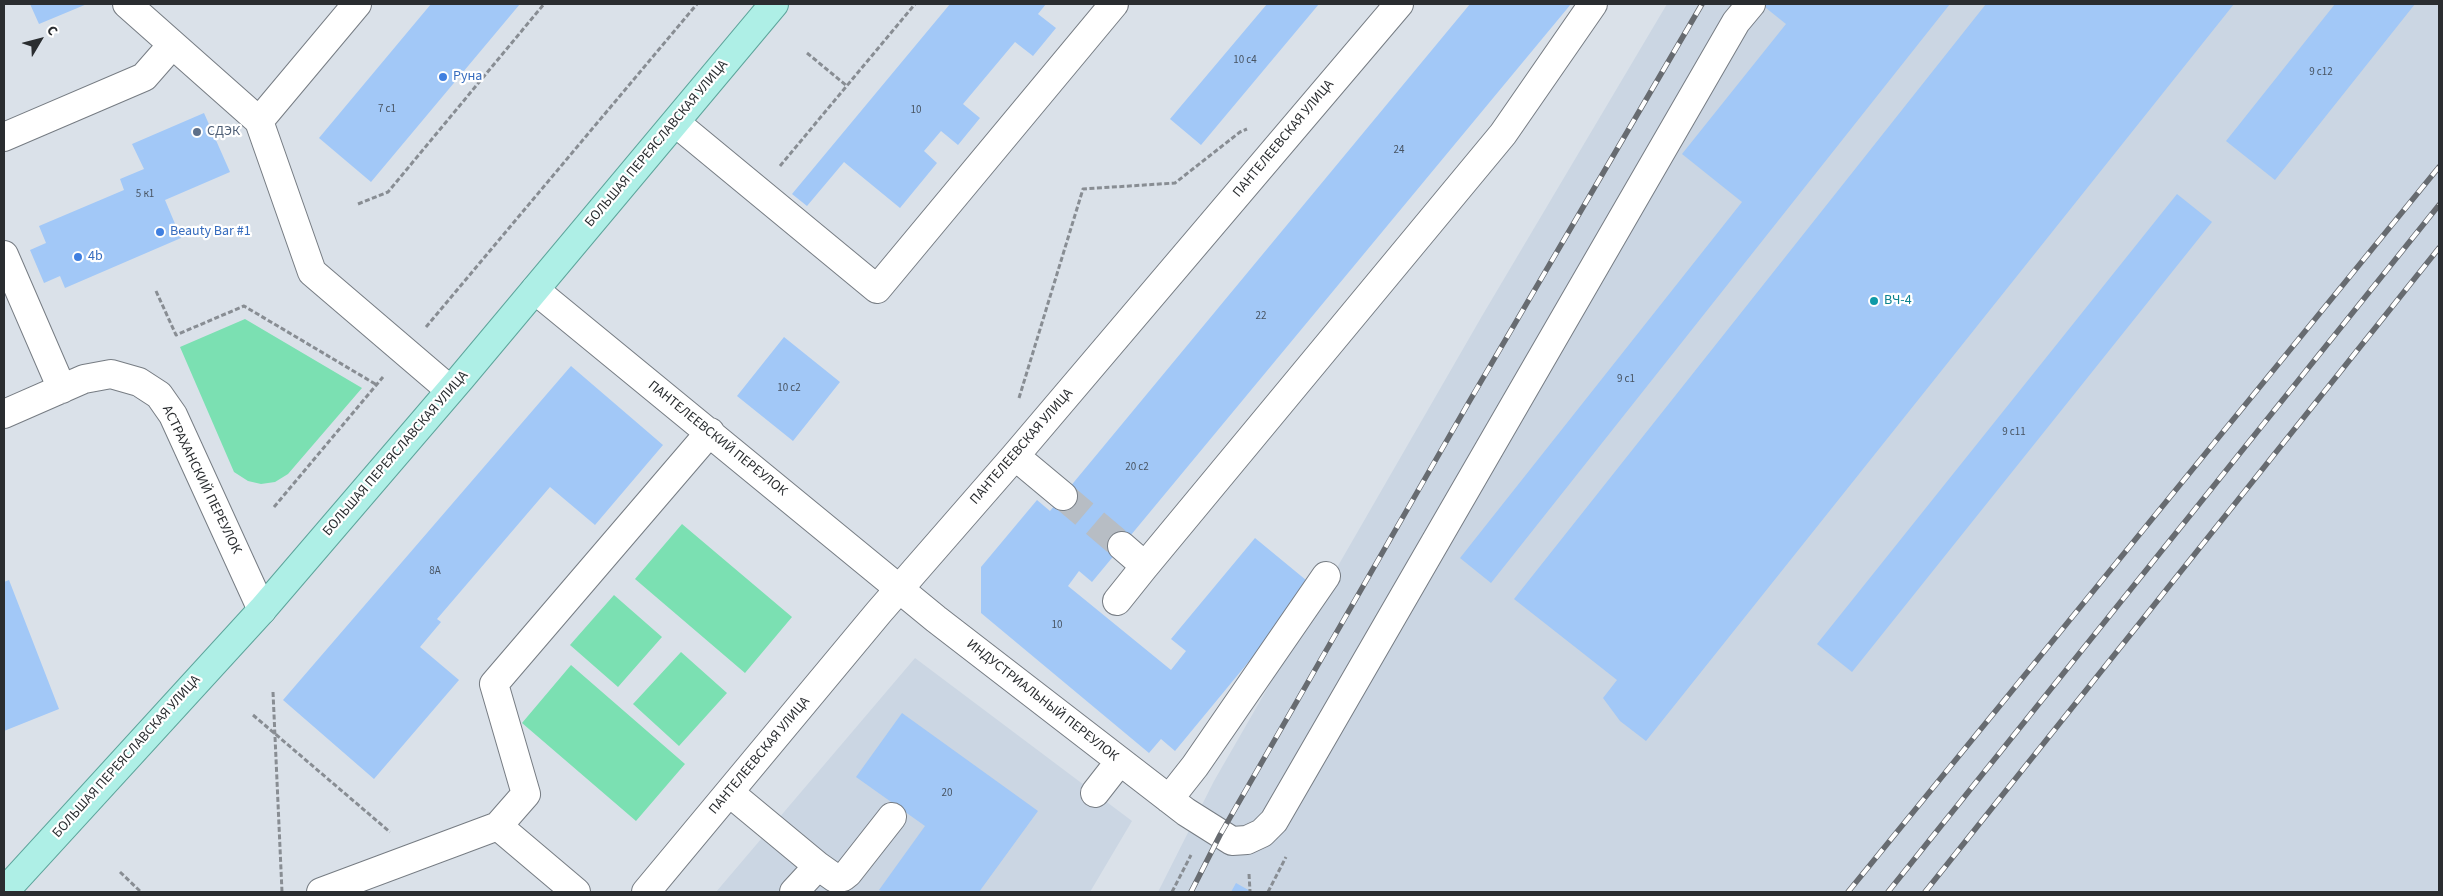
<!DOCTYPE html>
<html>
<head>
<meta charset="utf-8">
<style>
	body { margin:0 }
	#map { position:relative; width:2443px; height:896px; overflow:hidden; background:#dae1e9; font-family:"Source Sans 3",sans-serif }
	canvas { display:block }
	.frame { position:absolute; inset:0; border:5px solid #2a2d30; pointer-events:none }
	.north { position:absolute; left:15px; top:15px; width:50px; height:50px; -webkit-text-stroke:4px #fff; paint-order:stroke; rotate:53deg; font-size:14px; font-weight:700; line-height:20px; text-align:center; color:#2a2d30 }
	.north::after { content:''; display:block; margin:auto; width:18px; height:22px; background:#2a2d30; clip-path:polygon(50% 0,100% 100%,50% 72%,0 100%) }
</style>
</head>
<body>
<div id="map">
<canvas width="2443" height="896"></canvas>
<div class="frame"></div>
<div class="north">С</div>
</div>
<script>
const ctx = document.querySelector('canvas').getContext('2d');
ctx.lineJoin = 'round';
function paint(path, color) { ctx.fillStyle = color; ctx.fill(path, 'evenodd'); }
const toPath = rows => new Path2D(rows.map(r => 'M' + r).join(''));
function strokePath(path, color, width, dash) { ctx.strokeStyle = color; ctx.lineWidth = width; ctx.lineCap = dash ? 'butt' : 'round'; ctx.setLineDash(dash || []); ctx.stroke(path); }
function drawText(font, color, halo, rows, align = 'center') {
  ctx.font = font + ' "Source Sans 3",sans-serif'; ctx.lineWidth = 4.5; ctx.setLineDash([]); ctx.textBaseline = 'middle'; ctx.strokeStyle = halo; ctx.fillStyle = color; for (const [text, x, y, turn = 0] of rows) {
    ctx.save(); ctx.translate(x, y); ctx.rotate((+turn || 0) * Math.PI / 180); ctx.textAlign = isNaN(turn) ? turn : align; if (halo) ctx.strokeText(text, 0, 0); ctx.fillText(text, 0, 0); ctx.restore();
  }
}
paint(toPath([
	[1667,4,2439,4,2439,892,1158,892,1214,781,1482,316],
	[915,658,1132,821,1090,892,716,892]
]), '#cbd6e3');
paint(toPath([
	[245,319,362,388,288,474,275,482,261,484,248,481,234,472,180,347],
	[682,524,792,617,745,673,635,579],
	[614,595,662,637,618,687,570,645],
	[681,652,727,693,679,746,633,704],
	[571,665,685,764,636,821,522,723]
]), '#7be0b2');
paint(toPath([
	[30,4,87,4,39,24],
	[431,4,520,4,371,182,319,138],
	[950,4,1046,4,1038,14,1056,28,1033,56,1015,42,963,104,980,118,958,145,941,131,924,151,937,163,900,208,844,162,807,206,792,194],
	[1267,4,1319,4,1201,145,1170,119],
	[1470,4,1571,4,1092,582,1079,571,1068,586,1171,670,1186,651,1171,639,1255,538,1312,585,1175,751,1161,739,1149,753,981,613,981,567,1037,500,1050,511],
	[1761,4,1950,4,1491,583,1460,558,1742,202,1682,154,1786,24],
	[1986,4,2234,4,1646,741,1620,721,1603,698,1617,680,1514,599],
	[2335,4,2415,4,2275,180,2226,141],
	[204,113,230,172,165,200,181,238,65,288,60,276,44,283,30,250,46,243,39,226,124,190,120,179,144,169,132,144],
	[2177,194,2212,222,1852,672,1817,644],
	[784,337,840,382,793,441,737,396],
	[571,366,663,445,595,525,550,487,437,619,441,622,420,647,459,680,374,779,283,700],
	[9,580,59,709,4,731,4,582],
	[902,713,1038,811,979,892,883,892,879,890,925,826,856,777],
	[1236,883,1252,892,1231,892]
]), '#a2c8f7');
strokePath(toPath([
	[1063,496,1122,546]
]), '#b7bdc4', 28, [28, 14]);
const minor = toPath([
	[127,4,259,121,312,272,450,390],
	[259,121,357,4],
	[676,123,877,289,1114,4],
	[4,137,144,77,172,45],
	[4,255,62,389],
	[535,290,936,619,1186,812,1232,841,1247,840,1262,833,1274,821,1736,22,1751,4],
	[4,414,84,379,111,374,139,382,159,395,173,415,262,610],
	[1015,456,1063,496],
	[1122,546,1145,566,1503,134,1593,4],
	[1117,601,1145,566],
	[730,793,818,866],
	[1095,793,1120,761],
	[1169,799,1195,766,1326,576],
	[498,826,576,892],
	[321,892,498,826,526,794,494,684,710,432],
	[646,892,879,612,1015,456,1399,4],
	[794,892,818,866,835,878,843,877,848,873,892,817]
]);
const major = toPath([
	[4,892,262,610,461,378,774,4]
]);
strokePath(minor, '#767c83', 30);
strokePath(major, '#5da49b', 30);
strokePath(toPath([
	[807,53,847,86],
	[780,166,915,4],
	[358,204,388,192,544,4],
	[156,291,176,335,244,306,377,385],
	[426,327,697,4],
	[1019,398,1083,189,1175,183,1240,132,1247,129],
	[274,507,383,377],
	[273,692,282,892],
	[253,715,390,832],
	[120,872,141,892],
	[1249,874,1250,891],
	[1172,892,1191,855],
	[1268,892,1286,857]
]), '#888d93', 3, [5, 2.5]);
strokePath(minor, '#fff', 28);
strokePath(major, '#aeefe6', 28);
const rail = toPath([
	[1191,892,1220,835,1469,402,1702,4],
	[1848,892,2439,167],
	[1888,892,2439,205],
	[1925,892,2439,248]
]);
strokePath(rail, '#676b70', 5.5);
strokePath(rail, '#fff', 4, [11]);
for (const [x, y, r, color] of [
	[443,77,5,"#3f7fe0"],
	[197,132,5,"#5c6f8a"],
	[160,232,5,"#3f7fe0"],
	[78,257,5,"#3f7fe0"],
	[1874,301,5,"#0f9aa8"]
]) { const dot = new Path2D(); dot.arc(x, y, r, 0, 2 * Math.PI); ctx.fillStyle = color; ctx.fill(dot); strokePath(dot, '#fff', 2); }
drawText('11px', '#485462', null, [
	["10 с4",1245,61],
	["9 с12",2321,73],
	["7 с1",387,110],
	["10",916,111],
	["24",1399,151],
	["5 к1",145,195],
	["22",1261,317],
	["9 с1",1626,380],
	["10 с2",789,389],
	["9 с11",2014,433],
	["20 с2",1137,468],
	["8А",435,572],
	["10",1057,626],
	["20",947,794]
]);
drawText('14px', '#366cbe', '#fff', [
	["Руна",453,77],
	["Beauty Bar #1",170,232],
	["4b",88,257]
], 'left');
drawText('14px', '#4e5e75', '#fff', [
	["СДЭК",207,132]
], 'left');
drawText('14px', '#2a2d30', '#fff', [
	["ПАНТЕЛЕЕВСКАЯ УЛИЦА",1284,139,-50],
	["БОЛЬШАЯ ПЕРЕЯСЛАВСКАЯ УЛИЦА",657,144,-50],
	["ПАНТЕЛЕЕВСКИЙ ПЕРЕУЛОК",717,439,39],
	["ПАНТЕЛЕЕВСКАЯ УЛИЦА",1022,447,-49],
	["БОЛЬШАЯ ПЕРЕЯСЛАВСКАЯ УЛИЦА",396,454,-49],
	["АСТРАХАНСКИЙ ПЕРЕУЛОК",201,480,64],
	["ИНДУСТРИАЛЬНЫЙ ПЕРЕУЛОК",1042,701,38],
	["ПАНТЕЛЕЕВСКАЯ УЛИЦА",760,756,-50],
	["БОЛЬШАЯ ПЕРЕЯСЛАВСКАЯ УЛИЦА",127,757,-48]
]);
drawText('14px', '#0d838f', '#fff', [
	["ВЧ-4",1884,301]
], 'left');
</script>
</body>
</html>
